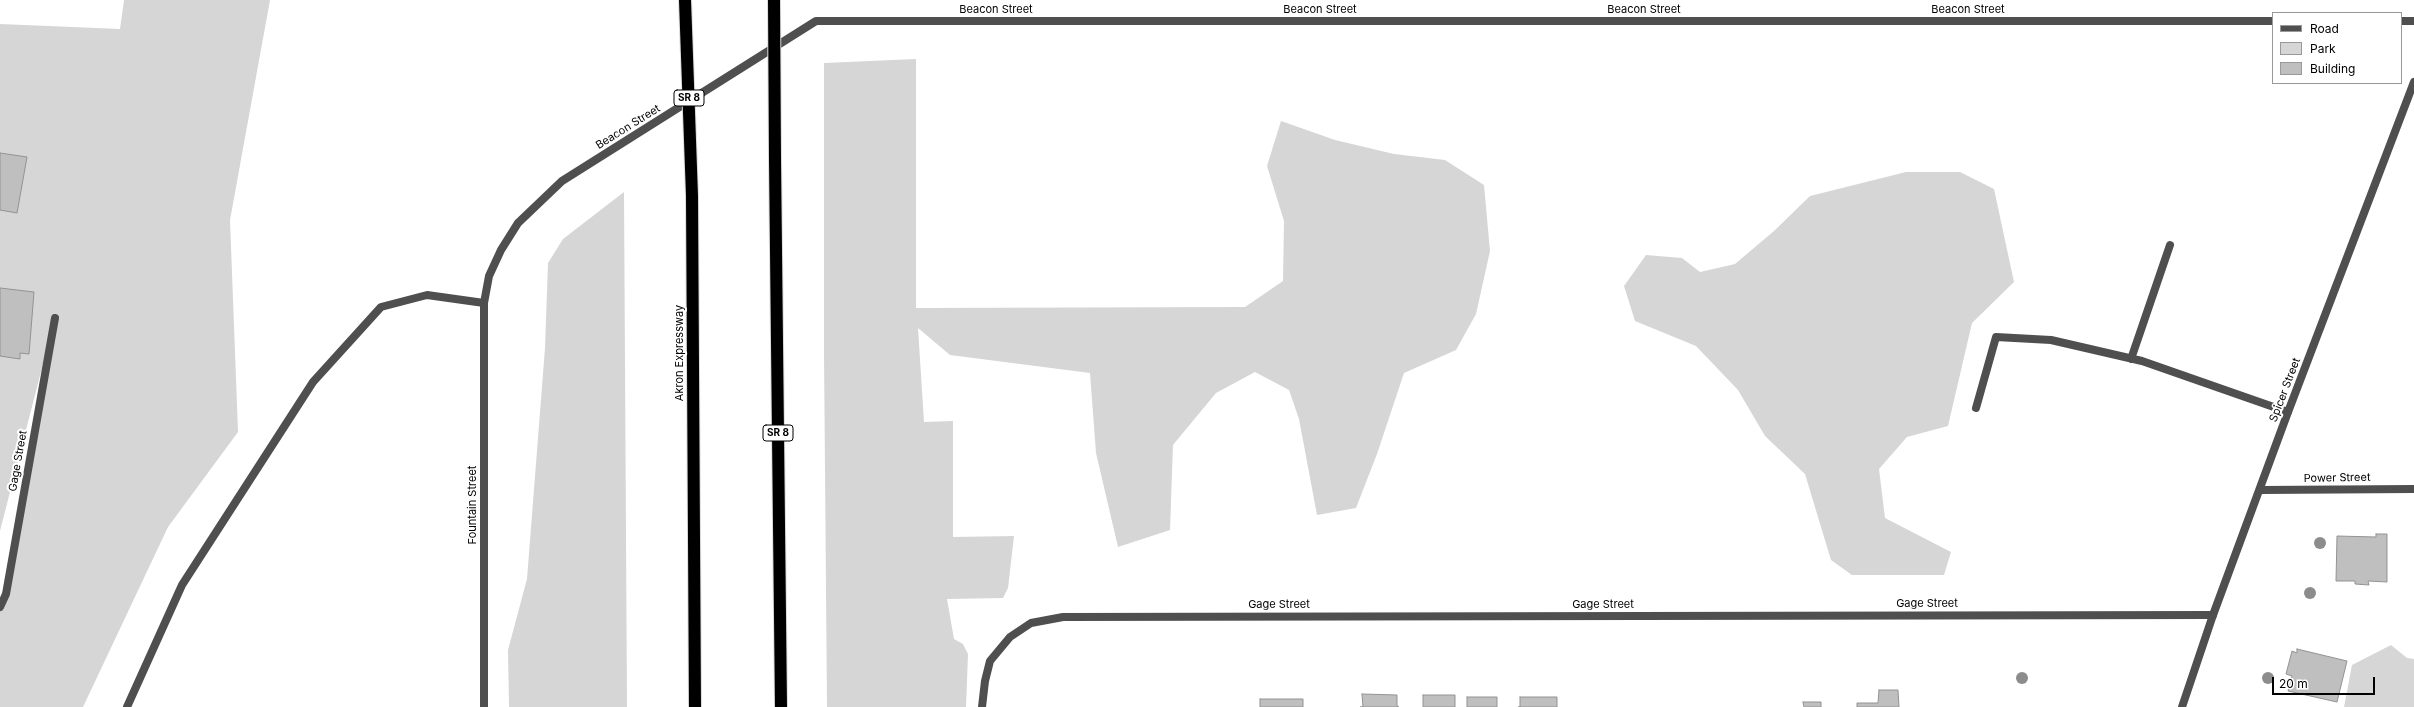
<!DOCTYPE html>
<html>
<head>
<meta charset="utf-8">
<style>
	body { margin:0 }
	#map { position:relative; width:2414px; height:707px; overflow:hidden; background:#fff; font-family:Inter,sans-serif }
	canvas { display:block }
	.legend { position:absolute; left:2272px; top:12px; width:130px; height:72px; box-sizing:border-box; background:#fff; border:1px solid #999; margin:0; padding:5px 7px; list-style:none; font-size:12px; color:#000 }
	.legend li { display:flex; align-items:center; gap:8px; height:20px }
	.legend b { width:20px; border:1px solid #999 }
	.scale { position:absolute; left:2272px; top:677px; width:103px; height:18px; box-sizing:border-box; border:2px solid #000; border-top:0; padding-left:5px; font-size:12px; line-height:14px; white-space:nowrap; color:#000; -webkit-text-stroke:3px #fff; paint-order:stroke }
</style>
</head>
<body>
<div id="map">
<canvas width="2414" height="707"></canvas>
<ul class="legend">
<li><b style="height:5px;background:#4f4f4f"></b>Road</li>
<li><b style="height:11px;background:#d6d6d6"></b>Park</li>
<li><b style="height:11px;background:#bfbfbf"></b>Building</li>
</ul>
<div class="scale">20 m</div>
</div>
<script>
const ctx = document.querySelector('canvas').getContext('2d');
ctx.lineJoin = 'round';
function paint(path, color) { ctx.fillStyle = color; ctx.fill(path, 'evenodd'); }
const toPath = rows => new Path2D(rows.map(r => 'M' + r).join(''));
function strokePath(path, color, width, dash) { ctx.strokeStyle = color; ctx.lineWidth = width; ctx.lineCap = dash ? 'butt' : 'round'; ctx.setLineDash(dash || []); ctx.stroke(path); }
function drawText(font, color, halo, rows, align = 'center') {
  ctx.font = font + ' Inter,sans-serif'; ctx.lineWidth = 4; ctx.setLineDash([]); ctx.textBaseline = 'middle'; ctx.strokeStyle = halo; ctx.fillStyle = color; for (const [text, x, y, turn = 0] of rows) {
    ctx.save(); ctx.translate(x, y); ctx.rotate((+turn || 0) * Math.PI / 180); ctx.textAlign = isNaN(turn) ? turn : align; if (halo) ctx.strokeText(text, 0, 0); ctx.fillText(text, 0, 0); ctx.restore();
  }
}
paint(toPath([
	[124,0,270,0,230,220,238,432,168,527,83,707,0,707,0,607,53,325,0,531,0,24,120,29],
	[916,59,916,308,1245,307,1283,281,1284,221,1267,166,1281,121,1335,140,1394,154,1445,160,1484,185,1490,251,1476,314,1456,350,1404,373,1377,454,1356,508,1317,515,1299,419,1289,390,1255,372,1216,393,1173,445,1170,530,1118,547,1096,453,1090,373,950,355,918,328,924,422,953,421,953,537,1014,536,1008,588,1003,598,947,599,954,639,963,644,968,654,966,707,827,707,824,351,824,63],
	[1906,172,1960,172,1994,189,2014,282,1972,323,1948,426,1907,437,1879,469,1885,518,1951,552,1944,575,1852,575,1831,560,1805,474,1765,436,1738,390,1696,346,1635,321,1624,286,1646,255,1682,258,1700,272,1735,264,1774,231,1810,196],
	[624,192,627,707,509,707,508,650,527,579,545,348,548,263,563,239],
	[2391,645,2407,658,2414,659,2414,707,2344,707,2352,665]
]), '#d6d6d6');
const building = toPath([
	[0,153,27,157,17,213,0,210,0,153],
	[0,288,34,292,29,354,20,353,20,359,0,356,0,288],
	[2376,534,2387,534,2387,582,2368,581,2369,585,2355,584,2355,581,2336,581,2337,536,2376,537,2376,534],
	[2297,649,2347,661,2337,702,2288,691,2292,676,2286,674,2292,651,2297,653,2297,649],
	[1879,690,1898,690,1899,707,1857,707,1857,703,1878,703,1879,690],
	[1362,694,1397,695,1397,706,1399,707,1360,707,1363,707,1362,694],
	[1423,695,1455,695,1455,707,1423,707,1423,695],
	[1467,697,1497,697,1497,707,1467,707,1467,697],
	[1520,697,1557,697,1557,707,1518,707,1520,707,1520,697],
	[1260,699,1303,699,1303,707,1260,707,1260,699],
	[1803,702,1821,702,1821,707,1804,707,1803,702]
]);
paint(building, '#bfbfbf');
strokePath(building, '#939393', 1);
const motorway = toPath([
	[775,159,781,707],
	[692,196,695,707]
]);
strokePath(motorway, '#dbdbdb', 14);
strokePath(toPath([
	[2131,359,2170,245],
	[1976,408,1996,337,2051,340,2142,361,2288,412],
	[127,707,182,585,313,382,381,307,427,295,484,303]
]), '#4f4f4f', 8);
strokePath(toPath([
	[2401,21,2414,21],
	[2260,490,2414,489],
	[0,607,6,594,55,318],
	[484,707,484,303,489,276,501,250,518,223,562,181,816,21,2273,21],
	[982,707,985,681,990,661,1010,637,1031,623,1063,617,2213,615]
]), '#4f4f4f', 8);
strokePath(toPath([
	[2182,707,2213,615,2288,412,2414,82]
]), '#4f4f4f', 8);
strokePath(motorway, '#000', 12);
const motorwayBridge = toPath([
	[685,0,692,196],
	[774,0,775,159]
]);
strokePath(motorwayBridge, '#dbdbdb', 14, []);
strokePath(motorwayBridge, '#000', 12);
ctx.fillStyle = '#8c8c8c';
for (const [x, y] of [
	[2320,543],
	[2310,593],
	[2022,678],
	[2268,678]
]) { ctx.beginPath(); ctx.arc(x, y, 6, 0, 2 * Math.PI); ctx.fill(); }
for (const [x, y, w] of [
	[689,98,30],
	[778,433,30]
]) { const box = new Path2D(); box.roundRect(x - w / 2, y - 8, w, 16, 3); ctx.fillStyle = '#fff'; ctx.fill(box); strokePath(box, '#000', 1); }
drawText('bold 10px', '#000', null, [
	["SR 8",689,98],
	["SR 8",778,433]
]);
drawText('11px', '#000', '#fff', [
	["Beacon Street",996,10],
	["Beacon Street",1320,10],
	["Beacon Street",1644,10],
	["Beacon Street",1968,10],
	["Beacon Street",628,127,-32],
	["Akron Expressway",680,353,-90],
	["Spicer Street",2285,390,-69],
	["Gage Street",18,461,-80],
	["Power Street",2337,478,-1],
	["Fountain Street",473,505,-90],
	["Gage Street",1927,604],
	["Gage Street",1279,605],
	["Gage Street",1603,605]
]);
</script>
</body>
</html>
